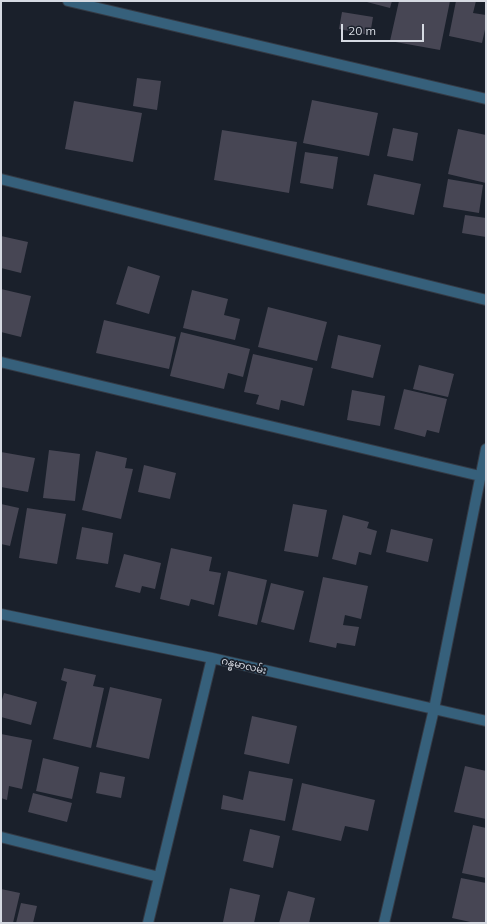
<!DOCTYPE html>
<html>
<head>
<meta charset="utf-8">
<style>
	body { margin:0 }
	#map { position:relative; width:487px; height:924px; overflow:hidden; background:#1a202b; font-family:Mulish,sans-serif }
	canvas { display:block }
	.frame { position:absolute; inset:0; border:2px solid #d6dae2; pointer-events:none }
	.scale { position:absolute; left:341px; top:24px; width:83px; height:18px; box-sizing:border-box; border:2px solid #d6dae2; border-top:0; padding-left:5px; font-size:12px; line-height:14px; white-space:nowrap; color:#d6dae2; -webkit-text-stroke:3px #1a202b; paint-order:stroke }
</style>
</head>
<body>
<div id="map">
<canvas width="487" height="924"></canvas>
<div class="frame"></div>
<div class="scale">20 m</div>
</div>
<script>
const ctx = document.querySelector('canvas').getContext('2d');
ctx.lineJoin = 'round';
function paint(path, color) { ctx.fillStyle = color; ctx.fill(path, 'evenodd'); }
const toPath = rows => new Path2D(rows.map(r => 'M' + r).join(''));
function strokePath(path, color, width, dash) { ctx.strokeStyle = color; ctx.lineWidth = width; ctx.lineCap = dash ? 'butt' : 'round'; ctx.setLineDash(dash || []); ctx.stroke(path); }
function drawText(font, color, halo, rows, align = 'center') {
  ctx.font = font + ' Mulish,"Noto Sans Myanmar",sans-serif'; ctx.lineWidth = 3.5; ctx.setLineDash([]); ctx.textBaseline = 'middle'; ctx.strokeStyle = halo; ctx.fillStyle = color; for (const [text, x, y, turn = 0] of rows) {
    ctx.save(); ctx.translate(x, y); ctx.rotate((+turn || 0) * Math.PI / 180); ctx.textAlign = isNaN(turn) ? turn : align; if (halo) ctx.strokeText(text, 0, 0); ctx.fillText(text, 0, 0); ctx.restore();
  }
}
paint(toPath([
	[363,1,392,1,390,8],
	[399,1,450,1,440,50,390,41],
	[456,1,476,1,473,13,486,15,486,25,482,43,449,36],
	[342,12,373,17,370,35,339,29],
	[137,78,161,81,157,110,133,106],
	[312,100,378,113,369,156,303,143],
	[74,101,142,113,133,162,65,149],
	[393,128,418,133,413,161,387,156],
	[458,129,486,135,486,183,448,174],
	[222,130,297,142,289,193,214,180],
	[305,152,338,157,333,189,300,183],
	[374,174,421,184,414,215,367,205],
	[448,179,483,185,479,213,443,207],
	[465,215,486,218,486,237,462,233],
	[1,236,28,242,21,273,1,268],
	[128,266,160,276,149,314,116,304],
	[1,289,31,296,21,337,1,332],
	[192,290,228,299,224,315,240,319,235,340,183,328],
	[268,307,327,322,317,361,258,347],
	[104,320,176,337,169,369,96,353],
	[181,332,250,349,243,377,228,373,224,389,170,376],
	[338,335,381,345,373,378,331,368],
	[253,354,313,368,304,406,281,400,279,410,256,404,259,395,244,392],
	[419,365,454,374,448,397,413,389],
	[404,389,447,399,439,433,427,430,425,437,394,429],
	[352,390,385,396,380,426,347,420],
	[49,450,80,454,75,501,43,498],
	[96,451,127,458,125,468,133,469,121,519,82,510],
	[1,452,35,458,28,492,1,487],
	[144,465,176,473,170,499,138,492],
	[1,504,19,508,10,546,1,544],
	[293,504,327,510,318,557,284,551],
	[27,508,66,514,57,564,19,558],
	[343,515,369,522,367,528,377,531,371,555,359,552,356,565,332,559],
	[82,527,113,533,108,564,76,559],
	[391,529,433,539,428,562,386,552],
	[171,548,212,557,209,571,221,573,214,605,191,599,189,606,160,599],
	[124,554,161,563,155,589,142,586,140,593,115,587],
	[228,571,267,580,257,625,218,616],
	[323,577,368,586,361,619,345,615,343,625,359,627,355,646,337,643,336,648,309,642],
	[271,583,304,591,294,630,261,622],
	[64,668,96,675,93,686,104,688,91,748,53,739,67,682,61,680],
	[110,687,162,699,149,759,96,747],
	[4,693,37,702,31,725,1,717,1,703],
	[252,716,297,726,289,764,244,754],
	[1,734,32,740,22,789,9,786,7,800,1,798],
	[43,758,79,767,72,799,36,791],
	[465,766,486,771,486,819,454,812],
	[249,771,293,779,285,821,221,809,223,795,243,800],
	[100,772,125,777,121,798,96,793],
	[302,783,375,800,368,831,345,826,341,841,292,830],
	[33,793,72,803,67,822,28,812],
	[473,825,486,828,486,878,462,873],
	[250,829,280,836,273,868,243,861],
	[461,878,486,883,486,923,475,923,452,918],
	[230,888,260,895,254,923,223,922],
	[1,889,20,893,13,923,1,923],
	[288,891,315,898,309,923,279,923],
	[21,903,37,906,33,923,16,923]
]), '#474654');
const street = toPath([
	[68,1,486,99],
	[1,179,486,300],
	[1,362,480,476],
	[1,614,212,658,486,721],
	[1,837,159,877],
	[148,923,212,658],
	[384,923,434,709,486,449]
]);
strokePath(street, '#343a45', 12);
strokePath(street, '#36607b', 10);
drawText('10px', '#d6dae2', '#1a202b', [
	["ဂန္ဓမာလမ်း",244,666,13]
]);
</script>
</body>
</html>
